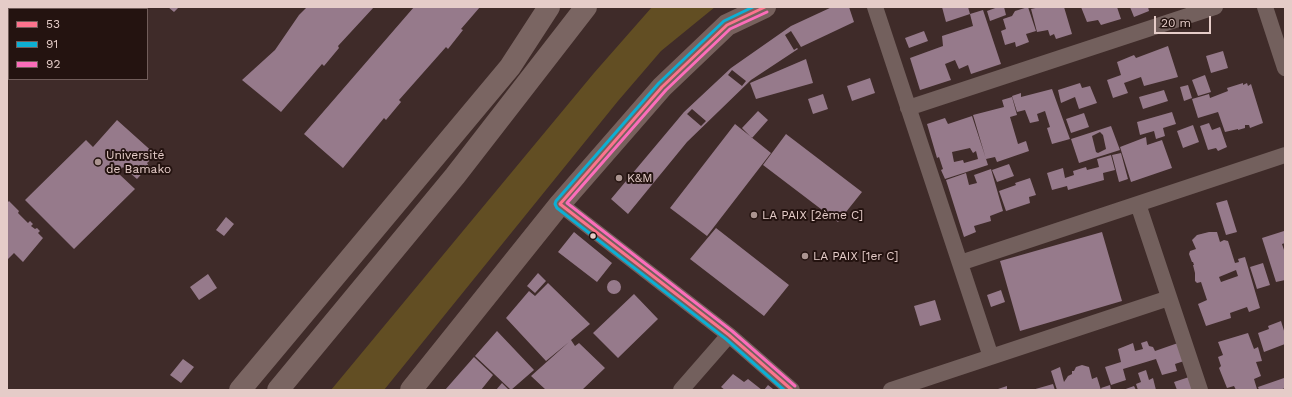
<!DOCTYPE html>
<html>
<head>
<meta charset="utf-8">
<style>
	body { margin:0 }
	#map { position:relative; width:1292px; height:397px; overflow:hidden; background:#3f2b29; font-family:"Work Sans",sans-serif }
	canvas { display:block }
	.frame { position:absolute; inset:0; border:8px solid #e5ccc8; pointer-events:none }
	.legend { position:absolute; left:8px; top:8px; width:140px; height:72px; box-sizing:border-box; background:#241310; border:1px solid #715d5a; margin:0; padding:5px 7px; list-style:none; font-size:12px; color:#e5ccc8 }
	.legend li { display:flex; align-items:center; gap:8px; height:20px }
	.legend b { width:20px; border:1px solid #715d5a }
	.scale { position:absolute; left:1154px; top:16px; width:57px; height:18px; box-sizing:border-box; border:2px solid #e5ccc8; border-top:0; padding-left:5px; font-size:12px; line-height:14px; white-space:nowrap; color:#e5ccc8; -webkit-text-stroke:3px #241310; paint-order:stroke }
</style>
</head>
<body>
<div id="map">
<canvas width="1292" height="397"></canvas>
<div class="frame"></div>
<ul class="legend">
<li><b style="height:5px;background:#fc738d"></b>53</li>
<li><b style="height:5px;background:#0dafd3"></b>91</li>
<li><b style="height:5px;background:#fb6dba"></b>92</li>
</ul>
<div class="scale">20 m</div>
</div>
<script>
const ctx = document.querySelector('canvas').getContext('2d');
ctx.lineJoin = 'round';
function paint(path, color) { ctx.fillStyle = color; ctx.fill(path, 'evenodd'); }
const toPath = rows => new Path2D(rows.map(r => 'M' + r).join(''));
function strokePath(path, color, width, dash) { ctx.strokeStyle = color; ctx.lineWidth = width; ctx.lineCap = dash ? 'butt' : 'round'; ctx.setLineDash(dash || []); ctx.stroke(path); }
function drawText(font, color, halo, rows, align = 'center') {
  ctx.font = font + ' "Work Sans",sans-serif'; ctx.lineWidth = 4; ctx.setLineDash([]); ctx.textBaseline = 'middle'; ctx.strokeStyle = halo; ctx.fillStyle = color; for (const [text, x, y, turn = 0] of rows) {
    ctx.save(); ctx.translate(x, y); ctx.rotate((+turn || 0) * Math.PI / 180); ctx.textAlign = isNaN(turn) ? turn : align; if (halo) ctx.strokeText(text, 0, 0); ctx.fillText(text, 0, 0); ctx.restore();
  }
}
paint(toPath([
	[652,7,715,7,661,51,618,101,384,390,331,390,594,73]
]), '#624e23');
paint(toPath([
	[168,7,179,7,174,12],
	[307,7,374,7,338,46,339,48,324,66,322,64,281,112,242,80,275,50,299,15],
	[414,7,480,7,461,29,463,30,448,49,446,47,399,100,401,102,386,120,384,118,343,168,304,134],
	[832,7,849,7,854,22,801,47,791,31,785,35,794,50,797,48,798,49,751,80,687,142,628,214,611,199,684,112,731,68,791,26],
	[732,70,746,81,742,86,728,75],
	[692,109,706,121,701,126,687,114],
	[942,7,968,7,970,14,946,22],
	[998,7,1004,7,1006,15,990,21,987,11],
	[1028,7,1036,31,1026,34,1029,42,1016,47,1015,42,1005,45,1001,31,1006,29,1003,19,1012,16,1015,11],
	[1040,7,1064,7,1072,34,1056,39,1054,34,1050,36,1048,30,1037,32,1031,9],
	[1081,7,1117,7,1121,19,1101,25,1098,20,1087,22],
	[1130,7,1148,7,1149,11,1134,17],
	[983,10,1001,64,971,74,968,65,959,69,955,60,945,64,951,80,920,90,910,58,943,46,942,36,973,26,970,14],
	[924,31,928,41,909,48,905,38],
	[1168,46,1178,77,1144,86,1141,77,1124,83,1128,93,1113,98,1107,80,1121,75,1117,62,1134,55,1136,58],
	[1223,51,1228,68,1211,73,1206,56],
	[806,59,813,83,756,99,750,83],
	[1205,75,1211,92,1198,96,1192,80],
	[870,78,875,93,852,101,847,86],
	[1080,83,1082,88,1090,86,1097,103,1079,109,1075,97,1061,103,1058,90],
	[1243,83,1243,85,1247,83,1248,86,1251,84,1263,123,1250,128,1249,125,1245,125,1245,128,1238,130,1238,129,1225,132,1218,112,1198,118,1192,99,1209,94,1210,98,1228,91,1227,88],
	[1188,85,1192,98,1184,101,1180,87],
	[1052,89,1070,139,1052,144,1047,128,1050,127,1045,111,1037,114,1039,121,1030,123,1025,110,1017,112,1012,96,1021,93,1021,97],
	[1164,90,1168,101,1143,109,1139,97],
	[823,94,828,109,813,114,808,99],
	[1012,97,1017,115,1010,117,1018,144,1026,141,1029,151,997,162,995,157,986,159,973,115,1004,107,1002,100],
	[758,111,768,120,752,138,742,128],
	[1172,112,1176,124,1163,128,1165,136,1156,139,1154,131,1140,135,1137,122],
	[1084,113,1089,127,1071,133,1066,119],
	[972,116,988,165,945,179,941,170,943,169,939,157,937,158,927,124,945,118,948,124],
	[970,148,973,153,976,151,978,159,964,163,963,160,954,162,952,152],
	[117,120,156,155,147,163,149,166,137,179,123,167,118,173,135,189,74,249,25,200,86,140,93,147],
	[1209,123,1212,130,1220,127,1227,147,1218,151,1216,148,1208,150,1200,126],
	[735,124,771,153,707,236,670,208],
	[1193,125,1199,142,1183,148,1177,131],
	[1111,126,1120,150,1079,163,1071,139],
	[1100,132,1103,135,1106,149,1098,153,1096,152,1092,136],
	[786,134,862,192,838,222,763,165],
	[1146,137,1147,145,1162,140,1172,168,1131,182,1120,147],
	[1121,153,1128,179,1119,182,1112,155],
	[1111,155,1115,170,1103,173,1104,180,1068,190,1067,186,1052,190,1047,173,1063,168,1065,178,1074,175,1073,171,1086,167,1087,170,1099,167,1097,159],
	[1009,164,1014,176,997,182,992,170],
	[991,169,1003,211,990,216,991,221,974,226,976,232,964,237,946,180,966,173,969,185,977,183,974,175],
	[1030,178,1036,195,1029,197,1030,203,1006,211,999,191,1016,185,1015,183],
	[1227,200,1237,232,1226,235,1216,203],
	[9,201,19,211,18,213,28,223,30,221,33,224,31,226,35,229,37,228,40,231,38,233,43,238,23,262,14,253,7,260,7,203],
	[226,217,234,224,224,236,216,230],
	[716,228,789,285,764,316,690,259],
	[1284,231,1285,243,1282,244,1285,253,1285,280,1276,282,1262,238],
	[574,232,612,263,597,282,558,252],
	[1102,232,1122,301,1020,331,1000,261],
	[1209,232,1217,232,1220,242,1224,240,1228,241,1235,263,1239,262,1238,259,1245,257,1260,308,1249,312,1247,307,1230,313,1231,318,1206,326,1198,304,1207,300,1201,282,1197,283,1195,281,1195,273,1193,265,1194,265,1193,262,1192,262,1189,254,1190,251,1196,249,1192,240,1197,235],
	[1236,270,1238,276,1221,282,1219,277],
	[1263,263,1270,285,1257,289,1250,267],
	[538,273,546,281,535,293,527,286],
	[208,274,217,288,199,300,190,287],
	'607 287a7 7 0 1 1 14 0a7 7 0 1 1-14 0Z',
	[548,283,590,324,571,340,575,346,579,343,605,368,582,390,546,390,531,376,569,342,546,361,506,318,529,291,535,296],
	[1001,290,1005,302,991,307,987,295],
	[634,294,658,319,618,358,593,333],
	[935,300,941,320,920,326,914,306],
	[1281,321,1285,334,1285,344,1264,352,1258,333,1269,329,1268,326],
	[497,331,534,370,511,390,475,356],
	[1248,333,1254,349,1258,347,1262,361,1256,362,1261,376,1254,379,1257,389,1236,390,1234,386,1227,388,1219,368,1221,366,1218,357,1223,355,1218,342],
	[1147,341,1149,346,1153,347,1155,351,1178,343,1184,361,1175,364,1177,371,1162,375,1156,359,1123,369,1126,380,1111,385,1105,367,1121,362,1118,349,1133,343,1135,351,1143,349,1141,343],
	[474,357,493,375,481,390,445,390],
	[183,359,194,367,181,383,170,375],
	[1082,365,1089,367,1092,379,1097,377,1101,390,1057,390,1051,371,1060,367,1064,382,1068,376,1072,374,1072,371,1074,371,1076,367],
	[1146,370,1149,380,1153,378,1156,390,1138,390,1136,384,1141,382,1138,373],
	[733,374,744,382,748,379,762,390,725,390,721,387],
	[1189,377,1193,390,1177,390,1174,382],
	[1284,378,1285,388,1280,390,1259,390,1258,387],
	[502,383,509,390,496,390],
	[1053,384,1055,390,1032,390],
	[768,385,773,389,772,390,764,390],
	[1110,385,1111,390,1102,390,1101,388],
	[1007,386,1007,390,995,390],
	[1134,386,1136,390,1123,390]
]), '#967a8b');
strokePath(toPath([
	[875,7,991,357],
	[1265,7,1285,68],
	[908,108,1215,7],
	[560,204,729,335,792,390],
	[1138,204,1200,390],
	[960,263,1285,155],
	[681,390,729,335],
	[891,390,1169,298]
]), '#73605d', 16);
strokePath(toPath([
	[411,390,560,204,662,87,727,25,765,7]
]), '#77615d', 22);
strokePath(toPath([
	[240,390,510,67,549,7],
	[278,390,455,176,586,7]
]), '#7a6562', 22);
strokePath(toPath([
	[560,204,729,335,792,390],
	[560,204,662,87,727,25,765,7]
]), '#fc738d', 3);
strokePath(toPath([
	[753,7,724,21,659,83,556,201,555,204,557,208,726,339,784,390]
]), '#0dafd3', 3);
strokePath(toPath([
	[767,12,730,29,666,90,567,203,732,331,795,386]
]), '#fb6dba', 3);
for (const [x, y, r, color] of [
	[98,162,4,"#ab9490"],
	[619,178,4,"#ab9490"],
	[754,215,4,"#ab9490"],
	[593,236,3.5,"#e5ccc8"],
	[805,256,4,"#ab9490"]
]) { const dot = new Path2D(); dot.arc(x, y, r, 0, 2 * Math.PI); ctx.fillStyle = color; ctx.fill(dot); strokePath(dot, '#241310', 1.5); }
drawText('12px', '#e5ccc8', '#241310', [
	["Université",106,155],
	["de Bamako",106,169],
	["K&M",627,178],
	["LA PAIX [2ème C]",762,215],
	["LA PAIX [1er C]",813,256]
], 'left');
</script>
</body>
</html>
